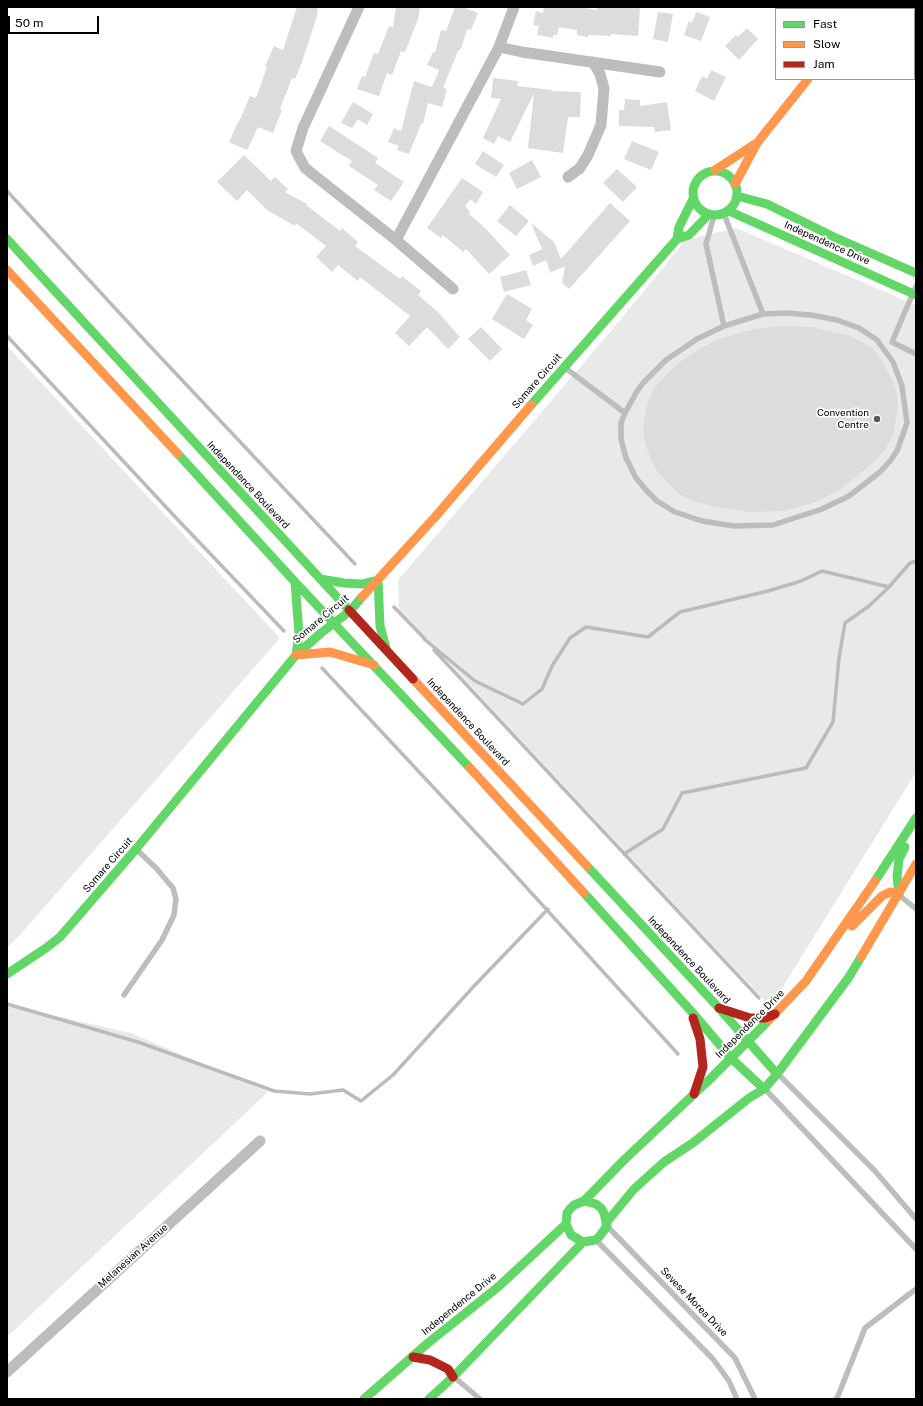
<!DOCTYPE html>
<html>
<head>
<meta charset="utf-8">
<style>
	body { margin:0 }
	#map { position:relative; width:923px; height:1406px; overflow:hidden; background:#fff; font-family:"Public Sans",sans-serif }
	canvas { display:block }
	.frame { position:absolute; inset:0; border:8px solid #000; pointer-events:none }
	.legend { position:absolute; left:775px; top:8px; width:140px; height:72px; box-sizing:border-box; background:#fff; border:1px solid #999; margin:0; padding:5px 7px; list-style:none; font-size:12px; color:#000 }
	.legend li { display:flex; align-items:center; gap:8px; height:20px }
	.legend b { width:20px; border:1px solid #999 }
	.scale { position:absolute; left:8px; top:16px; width:91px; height:18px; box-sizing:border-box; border:2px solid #000; border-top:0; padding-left:5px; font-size:12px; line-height:14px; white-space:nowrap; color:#000; -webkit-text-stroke:3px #fff; paint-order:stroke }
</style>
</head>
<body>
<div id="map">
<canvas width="923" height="1406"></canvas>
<div class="frame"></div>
<ul class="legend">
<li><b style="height:5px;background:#63d668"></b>Fast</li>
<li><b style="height:5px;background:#ff974d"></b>Slow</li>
<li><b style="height:5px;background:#b3261e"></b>Jam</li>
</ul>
<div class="scale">50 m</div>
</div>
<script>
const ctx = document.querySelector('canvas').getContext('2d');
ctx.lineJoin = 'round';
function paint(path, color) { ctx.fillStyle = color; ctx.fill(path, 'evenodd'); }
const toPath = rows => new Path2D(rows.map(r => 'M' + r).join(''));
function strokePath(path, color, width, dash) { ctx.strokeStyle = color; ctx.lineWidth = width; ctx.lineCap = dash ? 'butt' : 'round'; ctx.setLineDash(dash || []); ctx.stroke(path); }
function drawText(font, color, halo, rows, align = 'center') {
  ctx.font = font + ' "Public Sans",sans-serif'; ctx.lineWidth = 3.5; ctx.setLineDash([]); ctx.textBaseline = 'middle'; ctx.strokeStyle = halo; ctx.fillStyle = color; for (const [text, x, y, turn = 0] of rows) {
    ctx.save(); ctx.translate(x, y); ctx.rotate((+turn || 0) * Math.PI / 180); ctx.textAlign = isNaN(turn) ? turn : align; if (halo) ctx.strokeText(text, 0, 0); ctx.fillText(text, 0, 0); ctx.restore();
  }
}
paint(toPath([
	[736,228,916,305,916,772,779,993,765,1001,399,609,398,580,610,332,686,240],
	[7,346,280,638,19,936,7,948],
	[7,1005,131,1033,268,1092,7,1337]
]), '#e9e9e9');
strokePath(toPath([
	[7,191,149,345,355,564],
	[7,336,179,521,284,631],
	[394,607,425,639],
	[424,639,475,681,523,704,542,689,552,666,570,638,586,627,648,637,680,612,768,591,801,581,822,571,889,587],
	[434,650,759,998],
	[322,668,506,865,678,1054],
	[624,854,663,829,682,793,806,768,833,722,839,658,845,623,869,606,889,587,910,563,916,561],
	[7,1004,138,1042,274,1091,310,1094,343,1090,361,1101,393,1075,475,985,548,909]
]), '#bbb', 3.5);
paint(toPath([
	[297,7,318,7,317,16,302,62,295,79,292,78,280,109,282,110,273,133,258,127,247,150,229,142,238,122,239,122,250,96,256,98,267,67,265,66,274,46,283,50],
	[396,7,420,7,418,19,405,52,401,51,392,75,387,73,379,96,357,89,362,76,365,77,374,53,378,54,389,26,393,27],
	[455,7,462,7,478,13,471,30,467,29,461,49,458,51,443,88,447,89,442,107,428,103,423,124,421,124,409,154,397,150,399,146,388,142,394,128,401,131,414,81,432,87,439,70,427,65,433,52,435,53,441,30,446,31],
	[544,7,579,7,596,10,597,7,640,8,638,36,611,34,611,36,588,35,588,37,577,35,577,30,559,27,557,35,553,35,553,38,537,35,539,26,533,25,536,11,543,13],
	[658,12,673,14,668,42,653,39],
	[696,12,710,17,701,41,684,35,689,21,692,23],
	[747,28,758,39,739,60,725,46,736,35,738,37],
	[711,70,726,77,714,101,695,91,702,76,707,79],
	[493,78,518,81,517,86,552,90,552,91,581,92,580,117,568,117,563,153,528,148,534,93,510,142,498,136,494,144,483,138,501,99,491,98],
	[625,99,640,100,640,106,667,102,671,130,655,132,654,127,619,126,619,110,624,110],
	[353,102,373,114,367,125,358,119,352,128,341,123],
	[329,126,378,158,375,163,404,182,391,201,374,190,378,185,349,166,352,161,320,141],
	[632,141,659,152,651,170,624,159],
	[483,151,504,165,496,177,475,164],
	[244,155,271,181,275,177,288,189,285,192,307,204,306,205,340,231,342,228,358,242,355,246,400,279,402,276,421,291,418,295,437,311,460,337,448,349,427,327,409,346,395,333,410,316,360,277,358,281,338,265,332,272,316,257,326,246,296,223,295,226,267,210,247,190,237,201,217,182],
	[532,160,541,177,517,189,509,173],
	[617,169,637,187,623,202,603,183],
	[462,178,483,192,476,204,471,199,465,206,470,212,469,214,484,227,510,255,489,274,466,249,463,252,443,235,441,238,427,228],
	[610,203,630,221,569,289,562,283,565,266,549,273,550,271,546,260,533,266,529,255,542,249,531,223,554,242,561,259],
	[510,205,529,221,516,236,497,221],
	[526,270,531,285,504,292,500,277],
	[507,294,532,309,526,320,533,325,524,339,492,319],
	[783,326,811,327,850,336,871,347,880,358,893,381,897,395,898,407,893,435,886,448,876,460,841,489,816,502,784,511,750,512,723,508,696,502,679,494,658,472,651,460,646,445,643,432,644,420,647,405,653,390,665,376,680,362,698,350,716,340,753,329],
	[481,327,502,349,490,361,468,339]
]), '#dcdcdc');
strokePath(toPath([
	[724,214,763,314],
	[714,216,706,244,724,326],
	[916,286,892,342,916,354],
	[785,313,811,315,837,320,859,328,877,340,893,362,902,386,907,423,897,451,890,461,880,472,849,496,822,509,773,525,734,526,702,521,675,512,657,501,646,490,636,478,626,458,621,439,621,423,625,413,636,393,643,383,666,360,697,339,724,326,763,314,785,313],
	[564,367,625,413],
	[899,895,916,909],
	[124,995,162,940,174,915,176,899,173,888,156,868,136,849],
	[778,1074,875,1171,916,1219],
	[765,1089,916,1249],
	[607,1226,735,1358,755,1399],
	[596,1240,713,1359,729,1381,737,1399],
	[454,1377,480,1399],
	[836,1399,838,1396,865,1328,916,1289]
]), '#bdbdbd', 5.5);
strokePath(toPath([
	[359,7,303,128,296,151,305,168,396,240,453,289],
	[499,47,514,7],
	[568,177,580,168,588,155,601,125,604,88,600,74,593,62],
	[396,240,499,47,522,52,660,72],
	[7,1372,260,1141]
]), '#bdbdbd', 11);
strokePath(toPath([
	[864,9,866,7],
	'693 193a22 22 0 1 1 44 0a22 22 0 1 1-44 0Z',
	[737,196,767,204,834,237,916,273],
	[729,211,916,295],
	[7,239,349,610],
	[677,239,689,235,708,215],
	[531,405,677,239,679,227,693,199],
	[178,454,295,582,470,768],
	[320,579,344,583,362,584,378,580],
	[378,580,380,626,386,648],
	[295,582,299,633,296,655],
	[587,866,718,1007,777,1074],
	[875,881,916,818],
	[584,893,691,1011,731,1058,764,1089],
	[899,894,897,877,899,859,905,847],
	[7,974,46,948,60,937,136,849,296,655,321,633,350,611,362,597],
	[584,1201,625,1159,708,1081,769,1020],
	[584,1201,596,1204,601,1208,604,1213,607,1226,599,1237,595,1240,583,1242,571,1235,566,1224,567,1213,570,1209,574,1205,584,1201],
	[606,1223,634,1189,664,1162,694,1142,749,1098,764,1089,777,1074,849,977,861,957],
	[364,1399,428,1343,498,1287,566,1224],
	[429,1399,453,1377,583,1242]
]), '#63d668', 9);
strokePath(toPath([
	[715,170,755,144],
	[735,184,757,143,808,79],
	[7,270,178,454],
	[362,597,435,517,531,405],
	[296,655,330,652,374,665],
	[413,679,587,866],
	[470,768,584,893],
	[852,926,882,896,890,892,899,894],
	[861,957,916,864],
	[769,1020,806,981,875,881]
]), '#ff974d', 9);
strokePath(toPath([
	[349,610,413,679],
	[719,1008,750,1018,765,1018,775,1014],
	[693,1018,700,1039,703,1067,694,1094],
	[413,1357,430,1360,448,1369,453,1377]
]), '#b3261e', 9);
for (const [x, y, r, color] of [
	[877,419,4,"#595959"]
]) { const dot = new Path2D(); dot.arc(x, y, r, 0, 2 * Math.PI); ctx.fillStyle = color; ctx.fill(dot); strokePath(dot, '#fff', 1.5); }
drawText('10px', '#000', '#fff', [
	["Independence Drive",827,243,24],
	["Somare Circuit",537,381,-49],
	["Independence Boulevard",248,485,47],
	["Somare Circuit",321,619,-40],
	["Independence Boulevard",468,722,47],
	["Somare Circuit",108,865,-49],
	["Independence Boulevard",689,960,47],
	["Independence Drive",750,1024,-45],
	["Melanesian Avenue",133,1256,-42],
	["Sevese Morea Drive",694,1302,46],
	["Independence Drive",459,1304,-39]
]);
drawText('10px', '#000', '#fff', [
	["Convention",869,413],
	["Centre",869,425]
], 'right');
</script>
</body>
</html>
